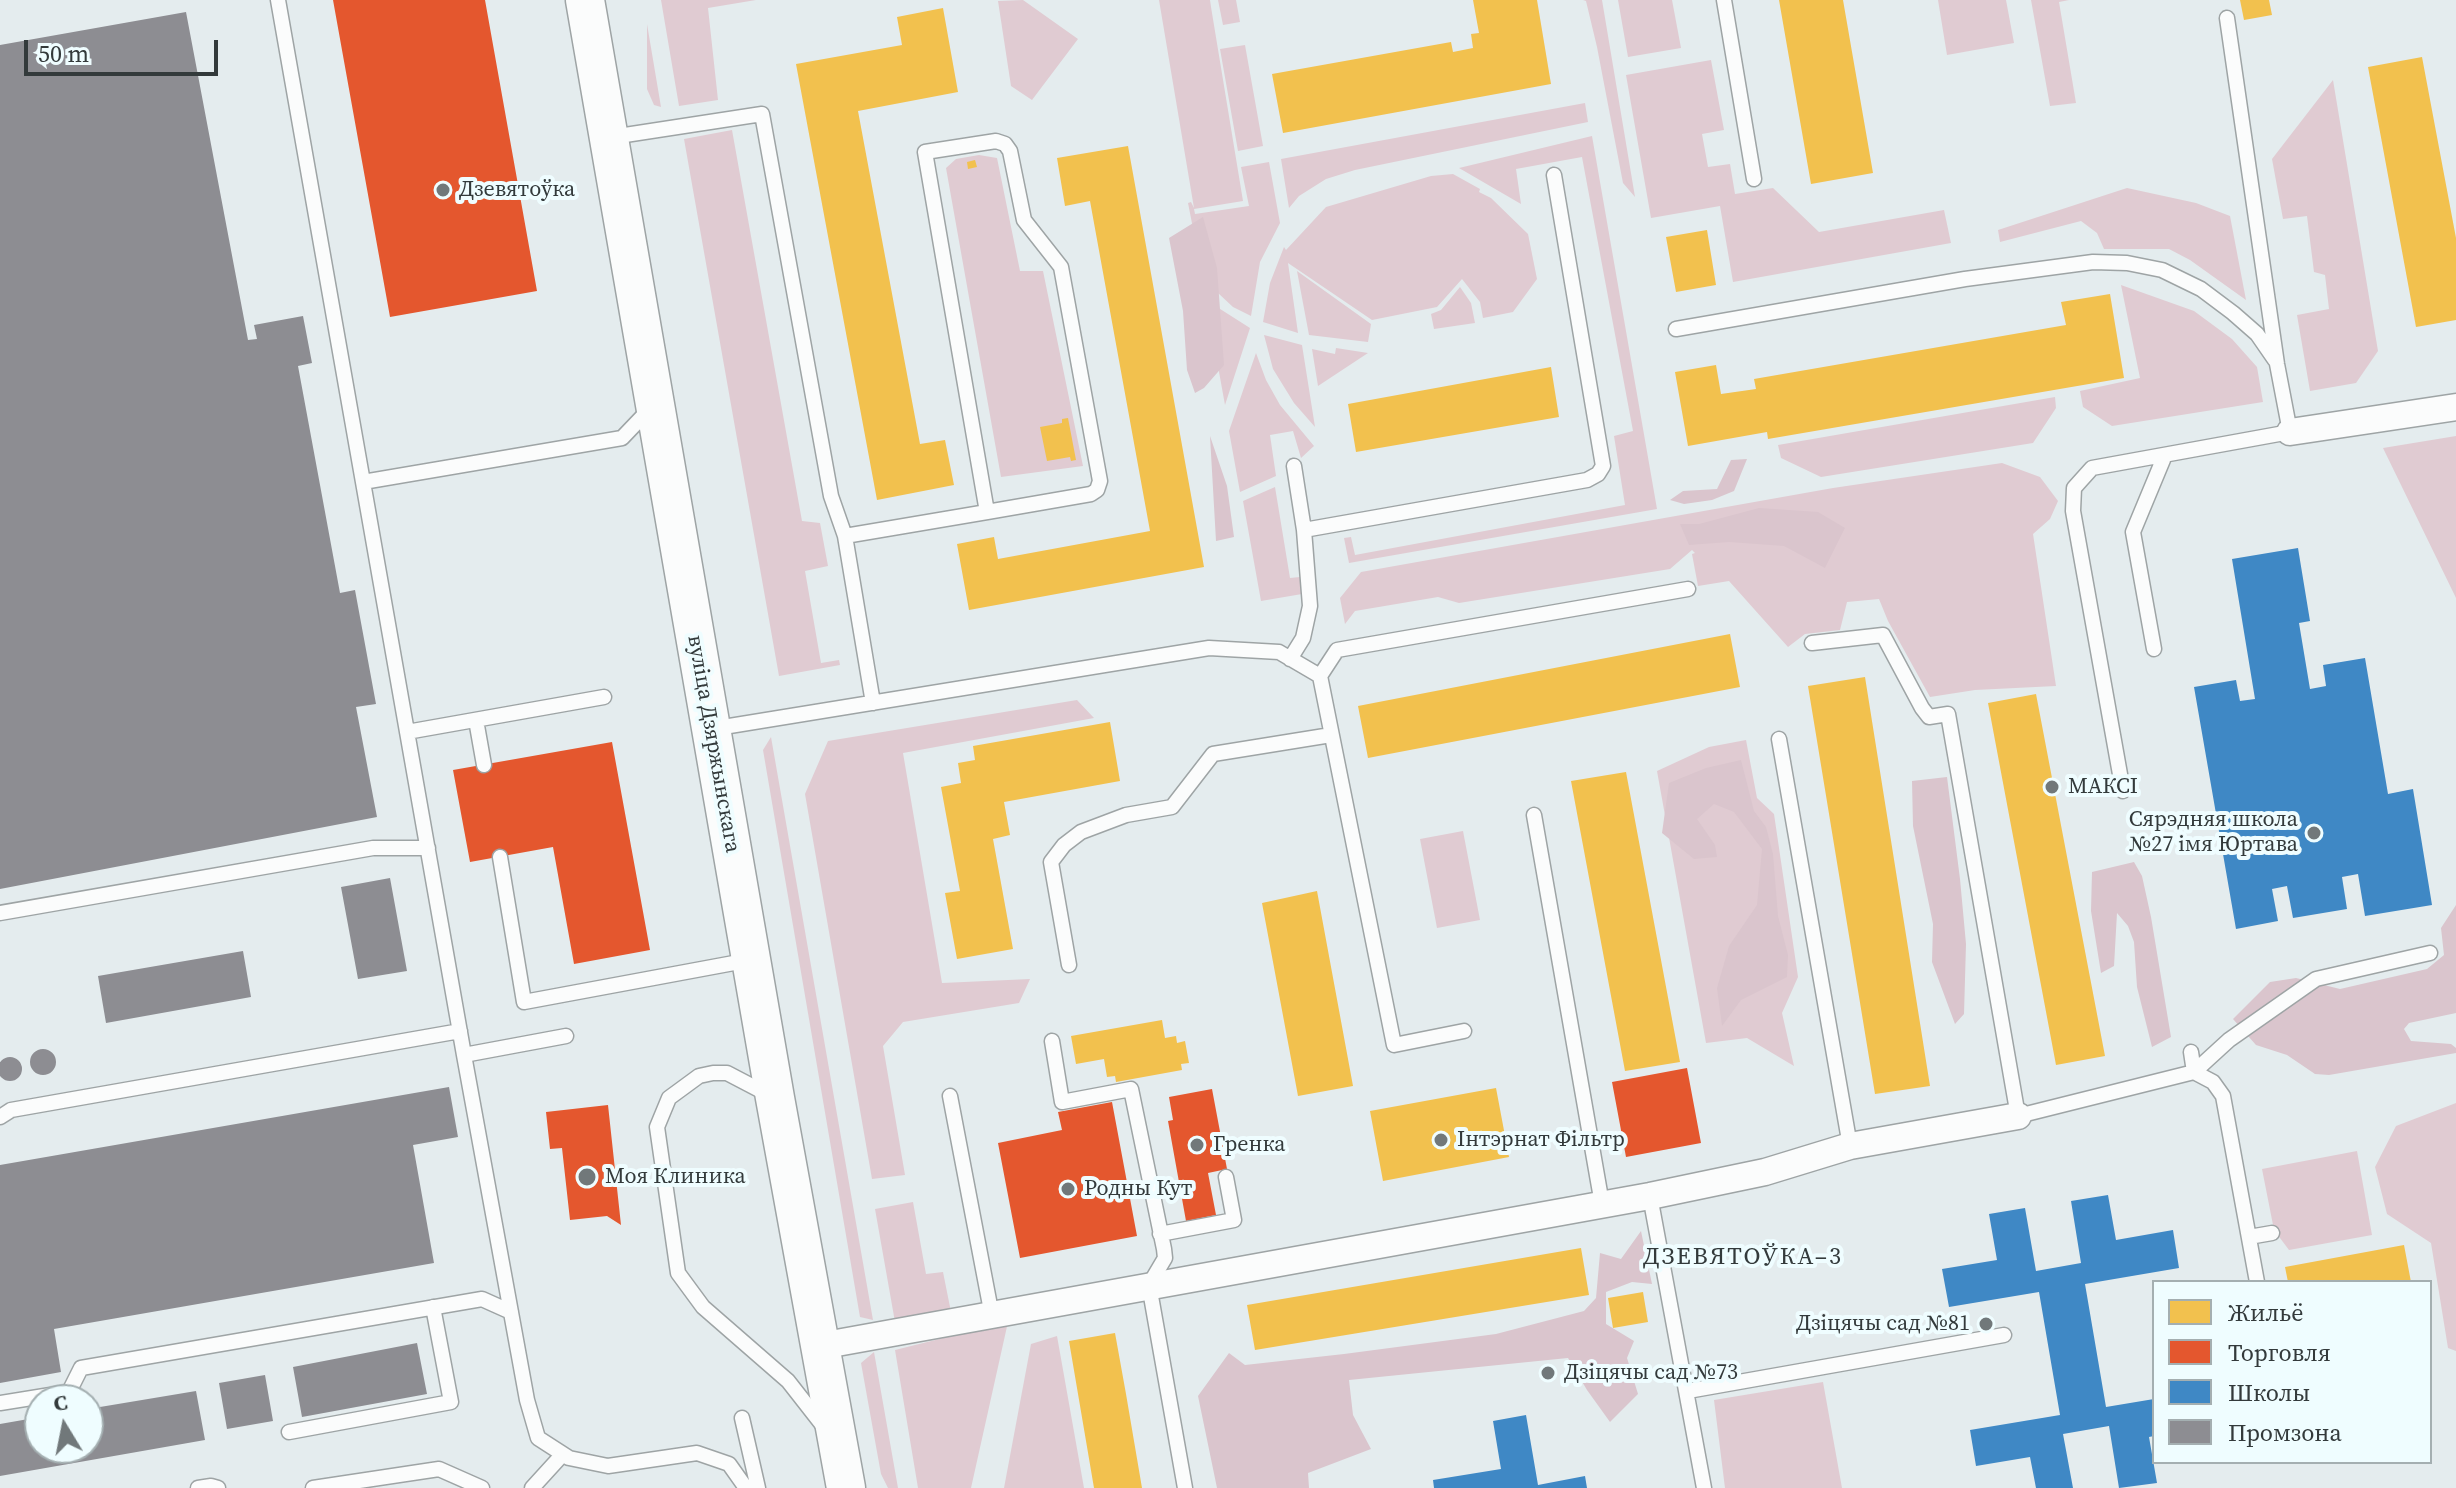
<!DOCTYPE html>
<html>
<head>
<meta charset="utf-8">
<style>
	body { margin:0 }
	#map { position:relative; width:2456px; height:1488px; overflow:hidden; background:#e4ecee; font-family:"Source Serif 4",serif }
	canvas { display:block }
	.legend { position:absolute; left:2152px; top:1280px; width:280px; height:184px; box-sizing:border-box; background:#effdff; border:2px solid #a4afb1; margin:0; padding:10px 14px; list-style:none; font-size:24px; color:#333a3b }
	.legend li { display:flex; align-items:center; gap:16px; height:40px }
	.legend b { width:40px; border:2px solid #a4afb1 }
	.north { position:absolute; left:24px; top:1384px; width:80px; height:80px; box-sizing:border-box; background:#effdff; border:2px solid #a4afb1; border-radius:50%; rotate:350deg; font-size:22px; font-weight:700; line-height:32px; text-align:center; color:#333a3b }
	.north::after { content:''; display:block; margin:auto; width:28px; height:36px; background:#71787a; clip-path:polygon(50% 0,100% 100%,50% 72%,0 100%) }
	.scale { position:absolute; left:24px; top:40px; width:194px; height:36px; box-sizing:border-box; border:4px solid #333a3b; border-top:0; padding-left:10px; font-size:24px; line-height:28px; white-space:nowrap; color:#333a3b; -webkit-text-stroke:6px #effdff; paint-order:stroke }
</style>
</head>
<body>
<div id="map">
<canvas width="2456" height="1488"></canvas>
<ul class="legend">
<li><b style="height:22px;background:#f2c14e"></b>Жильё</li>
<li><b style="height:22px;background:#e4572e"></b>Торговля</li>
<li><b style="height:22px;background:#3f88c5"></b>Школы</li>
<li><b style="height:22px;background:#8d8d92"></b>Промзона</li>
</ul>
<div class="north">С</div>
<div class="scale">50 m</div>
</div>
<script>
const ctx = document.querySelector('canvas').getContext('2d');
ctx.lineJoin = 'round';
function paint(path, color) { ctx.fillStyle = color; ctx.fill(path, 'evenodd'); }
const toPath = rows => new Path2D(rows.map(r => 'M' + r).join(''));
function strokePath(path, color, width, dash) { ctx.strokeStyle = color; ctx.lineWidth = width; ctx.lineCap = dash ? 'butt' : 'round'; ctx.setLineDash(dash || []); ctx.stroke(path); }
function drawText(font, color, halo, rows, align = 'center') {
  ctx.font = font + ' "Source Serif 4",serif'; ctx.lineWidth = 8; ctx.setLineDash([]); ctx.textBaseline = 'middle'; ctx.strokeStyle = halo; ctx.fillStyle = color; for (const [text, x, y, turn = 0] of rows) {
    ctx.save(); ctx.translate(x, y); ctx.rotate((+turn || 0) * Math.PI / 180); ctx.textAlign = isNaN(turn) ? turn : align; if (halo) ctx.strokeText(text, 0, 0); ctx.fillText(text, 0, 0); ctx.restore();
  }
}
paint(toPath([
	[661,0,756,0,708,8,718,100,679,106],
	[1023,0,1078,39,1032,100,1011,86,998,1],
	[1159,0,1210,0,1211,7,1243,201,1194,209,1195,214,1249,206,1241,167,1269,162,1280,223,1260,262,1251,316,1233,307,1203,279,1188,203,1191,202,1194,208],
	[1218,0,1236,0,1240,22,1223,25],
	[1583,0,1602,0,1635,197,1623,183,1597,47,1586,1],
	[1618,0,1672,0,1681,48,1628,57],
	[1938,0,2006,0,2014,43,1947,55],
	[2031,0,2069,0,2059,2,2076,103,2050,106],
	[647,24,661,107,654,105,647,89],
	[1245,45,1263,146,1238,151,1220,49],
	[1711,60,1724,130,1702,134,1708,167,1730,164,1735,194,1773,188,1819,232,1944,210,1951,243,1733,282,1720,206,1651,218,1626,75],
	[2333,80,2378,351,2356,383,2310,391,2297,315,2329,309,2325,275,2314,272,2307,216,2283,219,2272,159],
	[1585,103,1588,122,1355,170,1326,179,1299,196,1289,208,1281,159],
	[732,130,802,521,820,523,828,566,805,571,821,663,839,660,840,665,779,676,684,139],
	[1592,136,1657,509,1349,563,1344,538,1351,537,1355,555,1625,505,1614,436,1633,431,1582,157,1516,169,1521,204,1459,168],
	[979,155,997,158,1020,271,1043,271,1083,466,1001,477,946,168,956,159],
	[1453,174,1480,189,1479,192,1491,198,1528,234,1537,279,1513,312,1483,318,1480,302,1462,279,1437,307,1372,320,1288,263,1298,333,1263,322,1270,283,1284,247,1286,250,1326,207,1431,176],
	[2127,188,2196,203,2230,216,2246,300,2190,260,2169,249,2104,249,2097,233,2081,221,2000,242,1998,230],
	[1297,271,1371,324,1368,342,1309,335],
	[2121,285,2194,311,2232,339,2257,367,2263,402,2112,426,2083,407,2080,391,2140,378],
	[1460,287,1471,303,1475,323,1434,329,1431,314,1441,310],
	[1206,300,1250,328,1225,405],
	[1264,335,1302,345,1315,427,1294,403,1273,369],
	[1336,348,1368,353,1318,386,1312,349,1335,354],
	[1256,353,1266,380,1280,405,1314,446,1301,458,1293,431,1270,435,1276,476,1240,492,1229,431],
	[2055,397,2056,408,2033,443,1821,477,1781,458,1778,445],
	[2456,436,2456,598,2383,448],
	[2002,463,2040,477,2058,501,2050,519,2033,534,2056,686,1975,690,1930,697,1888,621,1879,599,1847,602,1840,630,1805,634,1788,647,1729,581,1698,586,1692,554,1695,553,1692,550,1670,569,1459,603,1438,597,1355,611,1345,624,1340,598,1361,572,1833,488],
	[1275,487,1290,578,1300,577,1302,594,1261,601,1243,501],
	[1077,700,1094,718,903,753,942,983,1030,979,1019,1003,903,1022,883,1046,905,1175,872,1179,805,794,828,741],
	[771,737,873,1320,860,1317,763,750],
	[1746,740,1757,798,1774,814,1798,977,1782,1013,1794,1066,1747,1038,1706,1043,1657,771,1709,747],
	[1463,831,1480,920,1437,928,1420,839],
	[2456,1103,2456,1351,2448,1348,2431,1243,2387,1214,2375,1167,2396,1126],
	[2357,1151,2372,1235,2289,1250,2274,1230,2262,1169],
	[913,1202,926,1274,943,1272,951,1312,895,1322,875,1209],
	[1008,1322,971,1488,918,1488,895,1350],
	[1057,1336,1084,1488,1004,1488,1031,1344],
	[874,1352,898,1488,888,1488,881,1474,861,1363],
	[1823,1382,1842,1488,1725,1488,1714,1400]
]), '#e0cbd2');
paint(toPath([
	[1203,217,1217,268,1224,365,1204,388,1195,393,1187,370,1183,311,1169,238],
	[1210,436,1227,486,1234,537,1216,541],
	[1747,459,1734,491,1712,500,1684,504,1670,500,1683,491,1717,489,1731,460],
	[1759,508,1818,512,1845,528,1825,568,1784,546,1729,542,1689,545,1680,524,1699,524],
	[1741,760,1754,811,1766,827,1773,854,1778,916,1788,955,1787,977,1741,1000,1722,1026,1717,988,1729,946,1757,905,1762,849,1734,812,1714,804,1697,819,1715,845,1717,857,1694,859,1662,833,1669,783,1706,768],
	[1947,777,1960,879,1966,944,1964,1014,1955,1024,1932,962,1933,924,1913,826,1912,781],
	[2134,862,2142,876,2151,917,2171,1037,2152,1047,2137,987,2134,942,2128,926,2117,913,2114,966,2101,973,2091,911,2092,872],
	[2456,905,2456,1013,2409,1023,2404,1029,2411,1041,2451,1044,2456,1048,2456,1053,2329,1075,2315,1074,2287,1055,2256,1045,2233,1019,2270,982,2296,978,2340,989,2427,969,2444,955,2441,928],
	[1641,1231,1652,1284,1632,1282,1606,1292,1606,1324,1634,1341,1627,1358,1638,1394,1610,1422,1587,1390,1568,1358,1349,1380,1353,1415,1371,1449,1308,1473,1309,1488,1217,1488,1198,1396,1229,1353,1245,1365,1344,1354,1496,1334,1584,1311,1596,1298,1600,1253,1621,1259]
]), '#dac5cd');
paint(toPath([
	[1473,0,1537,0,1551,84,1283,133,1272,74,1451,42,1453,52,1473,48,1471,34,1479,33],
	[1779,0,1843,0,1873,173,1811,184],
	[2240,0,2269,0,2272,15,2244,20],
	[943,8,958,92,858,111,920,444,945,440,954,485,877,500,796,64,902,45,897,17],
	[2422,57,2456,238,2456,320,2416,327,2368,67],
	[1128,146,1204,567,969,610,957,544,994,537,998,559,1150,531,1090,201,1065,206,1057,158],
	[975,160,977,167,968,169,967,162],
	[1707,230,1716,285,1676,292,1666,237],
	[2110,294,2124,378,1768,439,1767,432,1688,446,1675,372,1716,365,1721,394,1756,389,1754,379,2066,325,2061,302],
	[1551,367,1559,417,1356,452,1348,404],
	[1068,418,1076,460,1071,461,1070,457,1047,461,1040,427,1062,423,1062,419],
	[1730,634,1740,687,1368,758,1358,706],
	[1865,677,1930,1086,1875,1094,1808,686],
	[2036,694,2105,1056,2056,1065,1988,703],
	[1110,722,1120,781,1004,802,1010,835,993,839,1013,949,957,959,945,893,960,891,941,787,961,783,958,763,975,760,973,746],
	[1626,772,1680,1062,1625,1071,1571,781],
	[1317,891,1353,1086,1298,1096,1262,903],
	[1162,1020,1165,1038,1176,1036,1177,1043,1185,1041,1189,1063,1181,1064,1182,1070,1116,1082,1115,1076,1107,1077,1104,1059,1076,1064,1071,1036],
	[1496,1088,1509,1157,1383,1181,1370,1111],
	[2404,1245,2411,1282,2288,1282,2285,1267],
	[1581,1248,1589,1295,1255,1350,1247,1305],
	[1643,1292,1648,1322,1613,1328,1608,1298],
	[1115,1333,1126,1394,1142,1488,1094,1488,1069,1341]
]), '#f2c14e');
paint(toPath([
	[333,0,485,0,537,291,390,317],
	[612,742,650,950,574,964,553,847,470,862,453,770],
	[1687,1068,1701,1143,1626,1157,1612,1082],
	[1212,1089,1227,1169,1208,1173,1216,1215,1186,1221,1168,1121,1173,1120,1169,1097],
	[1112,1102,1137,1236,1020,1258,998,1143,1062,1130,1058,1112],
	[608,1105,621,1225,607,1216,570,1220,562,1148,550,1149,546,1112]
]), '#e4572e');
paint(toPath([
	[2298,548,2310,621,2299,623,2310,689,2326,686,2323,665,2365,658,2388,794,2413,789,2432,905,2365,916,2358,874,2342,877,2347,909,2293,918,2287,886,2272,889,2278,921,2236,929,2194,687,2236,680,2240,701,2255,699,2232,559],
	[2108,1195,2116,1240,2173,1230,2179,1268,2085,1284,2106,1407,2154,1399,2154,1436,2149,1437,2157,1483,2119,1488,2109,1426,2063,1434,2073,1488,2036,1488,2030,1457,1976,1466,1970,1430,2060,1415,2039,1292,1949,1307,1942,1269,1997,1260,1989,1214,2025,1208,2036,1271,2081,1263,2071,1201],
	[1526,1415,1538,1485,1585,1476,1587,1488,1434,1488,1433,1480,1501,1469,1493,1421]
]), '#3f88c5');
paint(toPath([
	[186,12,248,340,257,339,254,325,303,316,312,363,298,366,340,593,355,590,376,704,356,707,377,817,0,889,0,45],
	[390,878,407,971,358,979,341,887],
	[243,951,251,997,106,1023,98,976],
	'30 1062a13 13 0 1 1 26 0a13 13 0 1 1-26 0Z',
	'-2 1069a12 12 0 1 1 24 0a12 12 0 1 1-24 0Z',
	[449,1087,458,1137,413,1145,434,1263,54,1329,61,1372,0,1383,0,1165],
	[417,1343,427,1394,302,1417,293,1367],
	[265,1375,273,1421,227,1429,219,1383],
	[196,1391,205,1440,0,1476,0,1424,40,1417,40,1448,88,1448,88,1409]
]), '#8d8d92');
const service = toPath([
	[278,0,464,1055,527,1400,538,1438,569,1458,608,1466,697,1453,729,1464,746,1488],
	[1724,0,1754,179],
	[612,137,762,114,831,496,845,536,873,703],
	[1676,329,1965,279,2093,262,2127,263,2162,270,2201,289,2233,313,2257,334,2275,360],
	[363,482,622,438,644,415,645,406],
	[1304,530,1587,480,1598,474,1603,466,1554,175],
	[845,536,987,512,925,152,996,141,1005,144,1010,151,1024,220,1061,267,1100,481,1097,490,1091,494,987,512],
	[1812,643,1883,635,1922,708,1929,717,1948,714,2018,1116,2194,1072,2229,1040,2316,979,2430,953],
	[2154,649,2133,532,2165,455],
	[1290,659,1303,638,1310,606,1304,530,1294,466],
	[1320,676,1337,650,1688,589],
	[476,720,484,765],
	[711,729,1209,648,1279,652,1320,676,1394,1045,1464,1031],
	[407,732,604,697],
	[1779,739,1850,1146],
	[2123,791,2073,511,2074,488,2092,468,2290,432,2277,364,2227,18],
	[1534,815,1602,1204],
	[500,857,524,1002,750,960],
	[0,913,373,848,428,848],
	[1069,965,1051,862,1064,845,1081,832,1126,815,1172,807,1213,754,1331,735],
	[1052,1041,1062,1102,1131,1089,1164,1249,1165,1258,1149,1285,1185,1488],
	[2191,1052,2194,1072],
	[464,1055,566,1036],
	[2194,1072,2213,1082,2223,1096,2257,1282],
	[771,1096,727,1073,713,1073,699,1076,669,1098,657,1127,678,1273,703,1307,788,1381,824,1427],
	[950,1096,992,1316],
	[0,1117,11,1110,460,1031],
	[1650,1196,1704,1488],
	[1160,1234,1234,1220,1226,1177],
	[2249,1237,2272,1233],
	[1688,1391,2004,1335],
	[0,1403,69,1392,81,1368,482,1299,511,1312],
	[742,1418,758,1488],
	[289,1432,451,1402,433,1307],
	[198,1488,211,1486,218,1488],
	[313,1488,439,1469,482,1488],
	[532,1488,563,1454]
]);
const minor = toPath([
	[2290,432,2456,407],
	[820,1346,1650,1196,1765,1172,1850,1146,2018,1116]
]);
const secondary = toPath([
	[585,0,775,1098,846,1488]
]);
strokePath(service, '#9ea4a5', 17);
strokePath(minor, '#9ea4a5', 29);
strokePath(secondary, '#9ea4a5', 41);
strokePath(service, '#fbfcfc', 14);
strokePath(minor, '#fbfcfc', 26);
strokePath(secondary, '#fbfcfc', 38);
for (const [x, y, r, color] of [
	[443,190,8,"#71787a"],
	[2052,787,8,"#71787a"],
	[2314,833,8,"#71787a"],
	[1441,1140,8,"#71787a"],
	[1197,1145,8,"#71787a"],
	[587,1177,10,"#71787a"],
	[1068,1189,8,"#71787a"],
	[1986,1324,8,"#71787a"],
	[1548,1373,8,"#71787a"]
]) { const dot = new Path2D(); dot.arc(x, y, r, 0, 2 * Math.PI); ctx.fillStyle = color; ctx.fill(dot); strokePath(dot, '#effdff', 3); }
drawText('22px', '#333a3b', '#effdff', [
	["Дзевятоўка",459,190],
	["МАКСІ",2068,787],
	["Сярэдняя школа",2298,820,"right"],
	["№27 імя Юртава",2298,845,"right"],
	["Інтэрнат Фільтр",1457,1140],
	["Гренка",1213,1145],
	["Моя Клиника",605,1177],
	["Родны Кут",1084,1189],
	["Дзіцячы сад №81",1970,1324,"right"],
	["Дзіцячы сад №73",1564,1373]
], 'left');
drawText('22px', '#333a3b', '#effdff', [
	["вуліца Дзяржынскага",713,744,80]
]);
ctx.letterSpacing = '2px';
drawText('24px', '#333a3b', '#effdff', [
	["ДЗЕВЯТОЎКА–3",1743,1258]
]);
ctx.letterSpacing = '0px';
</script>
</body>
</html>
